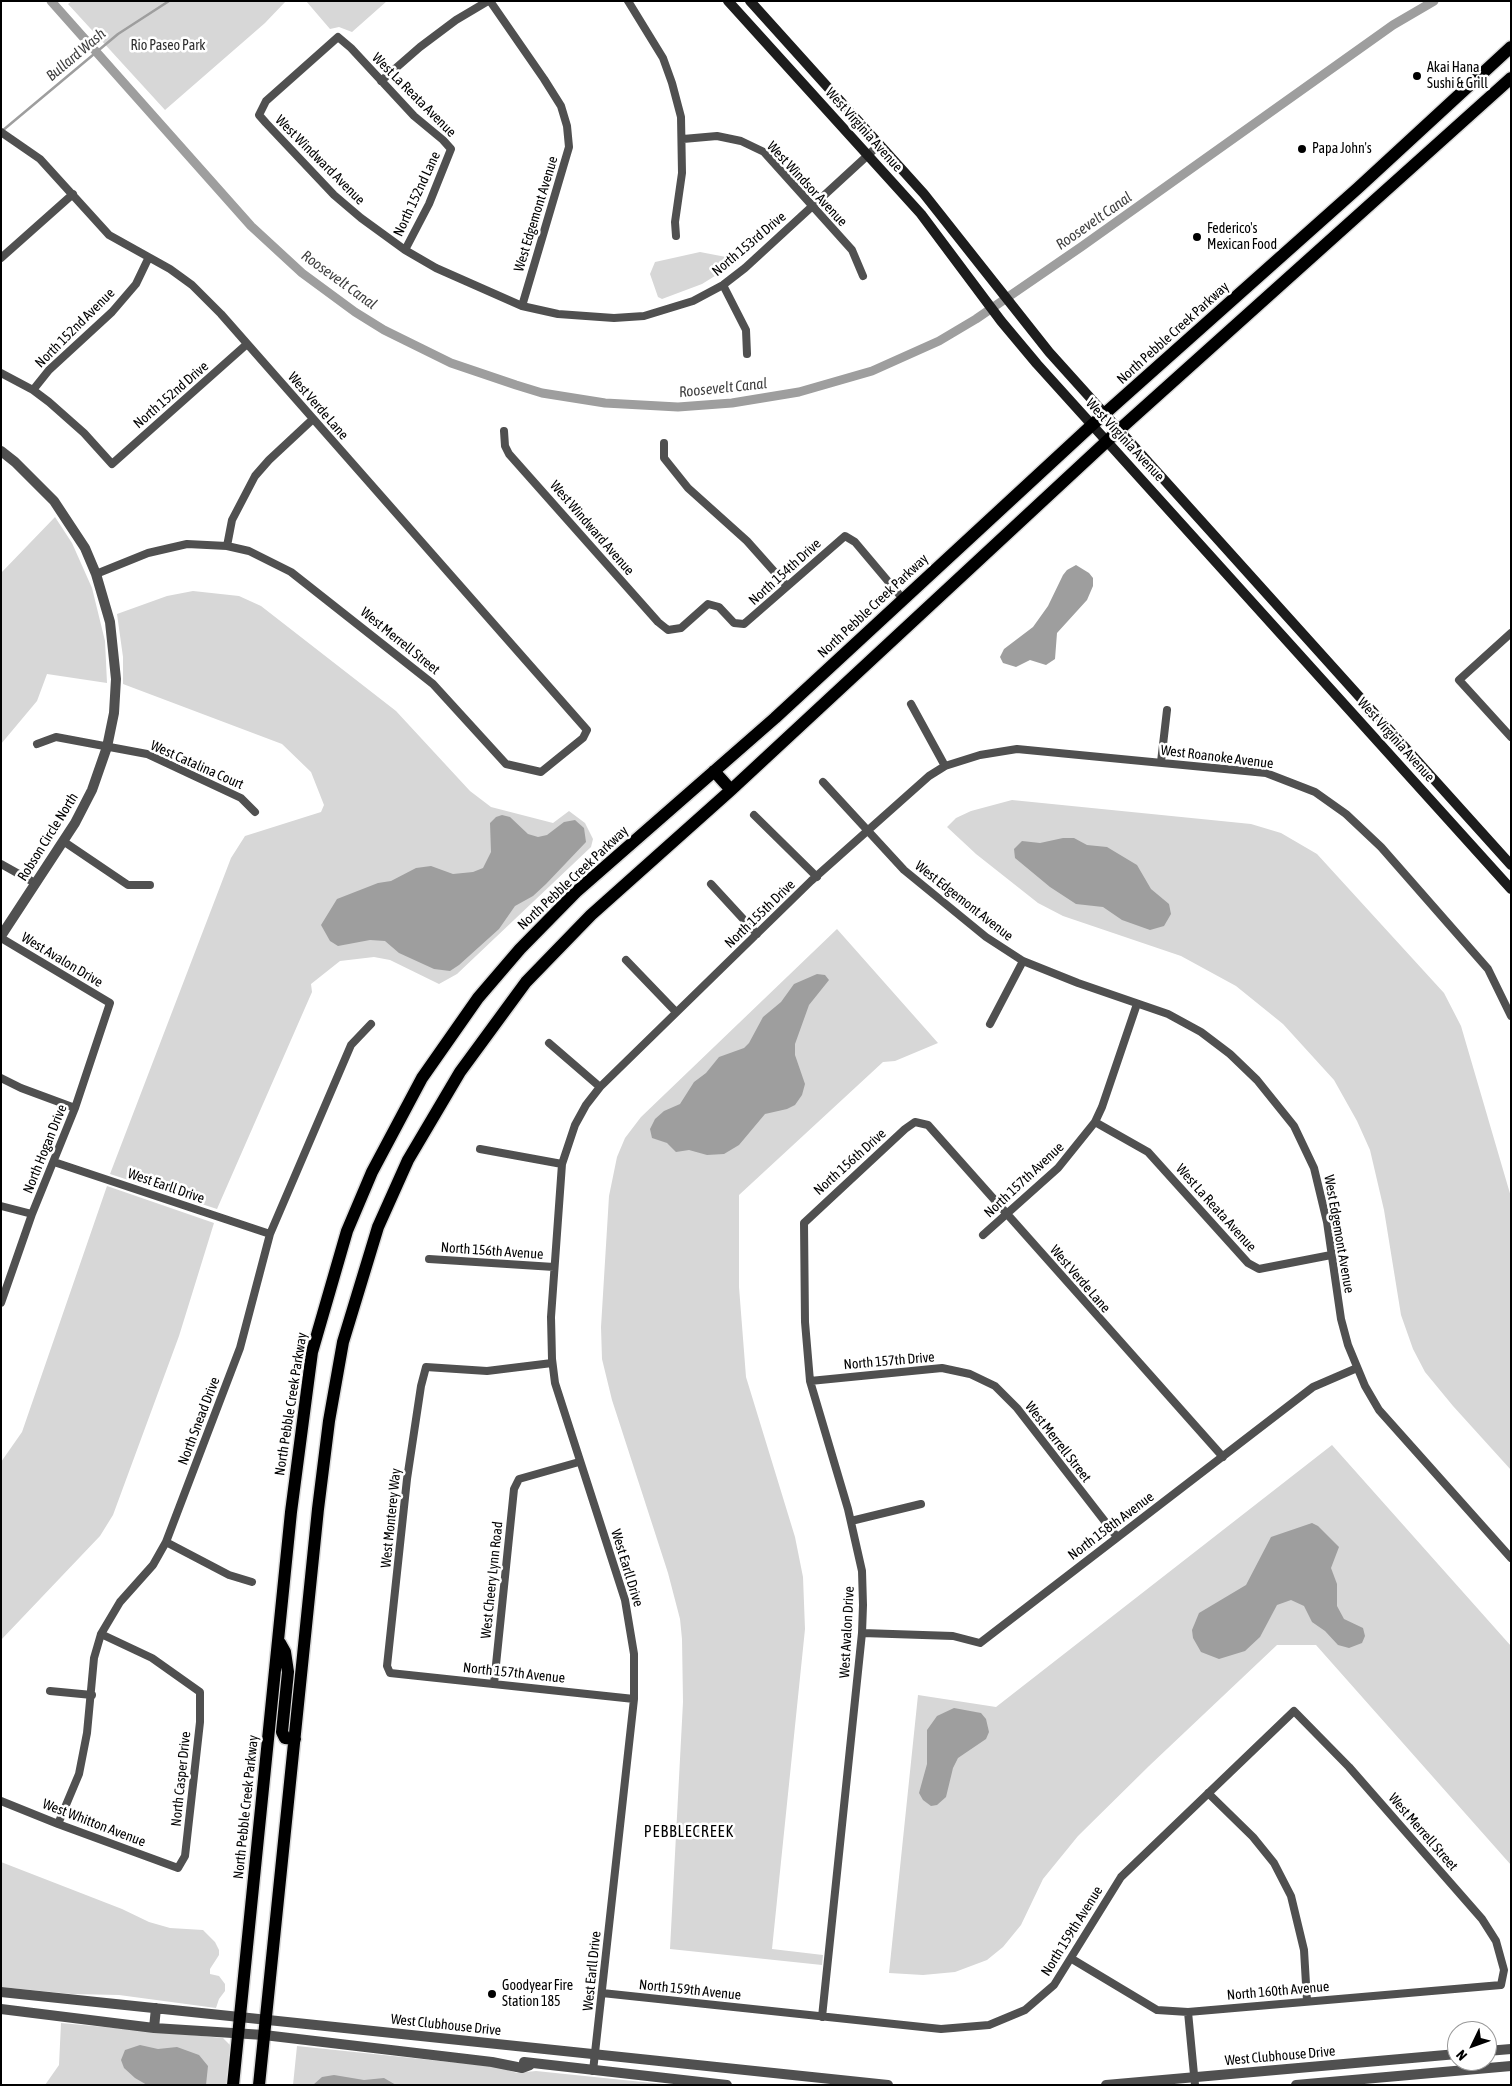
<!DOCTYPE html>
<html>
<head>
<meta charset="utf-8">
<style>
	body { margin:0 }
	#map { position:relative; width:1512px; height:2086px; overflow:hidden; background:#fff; font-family:"Asap Condensed",sans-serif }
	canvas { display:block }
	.frame { position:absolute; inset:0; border:2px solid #000; pointer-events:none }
	.north { position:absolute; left:1447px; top:2021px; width:50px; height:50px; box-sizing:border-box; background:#fff; border:1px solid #999; border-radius:50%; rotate:228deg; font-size:14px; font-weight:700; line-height:20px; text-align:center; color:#000 }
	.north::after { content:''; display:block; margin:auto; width:18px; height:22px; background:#000; clip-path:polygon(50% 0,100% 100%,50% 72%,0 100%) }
</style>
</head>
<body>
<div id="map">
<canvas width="1512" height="2086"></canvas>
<div class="frame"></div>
<div class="north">N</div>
</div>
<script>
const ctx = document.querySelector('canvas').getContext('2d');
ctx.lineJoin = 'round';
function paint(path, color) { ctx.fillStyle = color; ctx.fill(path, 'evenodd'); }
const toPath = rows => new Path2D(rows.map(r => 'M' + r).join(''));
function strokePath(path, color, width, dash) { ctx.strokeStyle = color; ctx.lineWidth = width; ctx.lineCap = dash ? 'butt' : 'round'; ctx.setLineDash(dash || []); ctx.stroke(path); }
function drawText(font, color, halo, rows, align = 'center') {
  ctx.font = font + ' "Asap Condensed",sans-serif'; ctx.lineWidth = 5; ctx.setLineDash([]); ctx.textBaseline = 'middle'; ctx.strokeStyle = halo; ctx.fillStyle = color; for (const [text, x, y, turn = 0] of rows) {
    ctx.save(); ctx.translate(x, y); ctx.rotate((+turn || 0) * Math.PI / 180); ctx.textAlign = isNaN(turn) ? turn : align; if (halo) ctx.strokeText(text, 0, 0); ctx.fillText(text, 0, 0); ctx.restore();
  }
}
paint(toPath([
	[72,1,286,1,265,23,165,110,68,4],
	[306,1,387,1,352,32,339,27,330,29],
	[700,252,726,257,731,266,702,284,662,299,658,297,650,274,655,262],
	[55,517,72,543,92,588,105,641,107,683,47,674,37,701,1,744,1,573],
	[193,591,239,596,261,606,396,711,470,791,491,807,553,823,569,811,585,823,593,839,591,847,457,974,439,984,390,960,374,957,340,961,311,984,312,992,217,1209,110,1174,231,858,245,836,321,812,324,805,311,772,282,744,123,684,123,657,117,614,167,596],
	[1012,800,1251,824,1281,833,1317,854,1444,993,1461,1026,1511,1197,1511,1470,1453,1406,1425,1372,1413,1349,1401,1315,1384,1210,1370,1150,1357,1121,1334,1080,1283,1024,1236,986,1181,956,1063,916,1038,903,976,854,947,827,956,818,971,811],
	[837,929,938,1043,895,1061,883,1062,739,1195,739,1287,746,1377,795,1537,803,1577,805,1629,772,1949,823,1955,822,1965,670,1949,683,1702,682,1639,680,1619,668,1573,612,1400,602,1359,601,1327,609,1196,617,1157,625,1138,641,1117],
	[107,1186,214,1223,179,1336,113,1515,100,1536,1,1640,1,1462,22,1432],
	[1332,1445,1511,1646,1511,1865,1316,1645,1277,1645,1149,1766,1078,1836,1043,1879,1021,1925,1003,1947,987,1960,955,1972,923,1975,889,1973,918,1695,996,1707],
	[1,1862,122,1909,149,1922,170,1928,203,1930,215,1942,219,1950,219,1955,210,1969,210,1974,219,1976,225,1984,225,1991,219,1999,216,2008,119,1995,72,1994,1,1987],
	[61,2023,223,2038,232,2047,226,2085,45,2085,59,2065],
	[297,2046,498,2067,517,2073,536,2071,672,2085,293,2085]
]), '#d7d7d7');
paint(toPath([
	[1076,565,1089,573,1093,578,1093,586,1087,600,1057,633,1055,659,1046,665,1030,660,1016,667,1003,663,1000,657,1004,649,1033,627,1048,606,1063,575,1067,570],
	[502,815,510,817,528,834,538,837,547,835,564,822,575,820,584,828,586,842,546,884,533,896,515,906,499,929,459,965,450,971,434,969,399,953,385,941,370,940,338,946,330,941,321,925,337,899,378,883,391,881,416,868,431,866,453,874,473,872,483,868,491,852,490,823,496,817],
	[1063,838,1074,838,1087,845,1107,847,1137,865,1151,889,1169,904,1171,914,1164,926,1150,930,1122,920,1103,907,1076,904,1050,887,1015,858,1014,849,1022,841,1040,843],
	[817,974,825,975,829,980,809,1005,795,1044,795,1055,805,1084,802,1095,795,1105,787,1109,765,1114,739,1145,724,1154,707,1155,689,1150,676,1152,667,1143,652,1138,650,1129,655,1119,664,1111,680,1104,694,1082,706,1073,719,1057,744,1048,749,1043,763,1017,781,1002,794,984],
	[1312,1523,1318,1526,1339,1547,1331,1568,1337,1584,1337,1606,1344,1619,1363,1628,1365,1636,1362,1643,1349,1648,1338,1645,1325,1631,1312,1622,1304,1606,1291,1600,1277,1605,1260,1637,1245,1651,1219,1659,1201,1652,1193,1638,1192,1630,1199,1613,1246,1585,1271,1537],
	[954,1708,981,1713,986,1719,989,1732,986,1739,958,1758,953,1768,946,1797,937,1805,931,1806,923,1800,919,1793,927,1764,927,1730,937,1716],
	[140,2045,158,2049,177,2047,199,2055,208,2066,206,2085,147,2085,135,2078,124,2068,121,2060,125,2050],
	[334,2075,364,2080,384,2078,396,2085,313,2085,322,2077]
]), '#9e9e9e');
strokePath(toPath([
	[2,131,118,34,169,1]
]), '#9e9e9e', 2.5);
strokePath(toPath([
	[51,1,251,226,302,273,355,312,384,330,451,363,516,385,542,393,605,403,678,407,732,403,799,392,872,371,939,341,976,319,1081,247,1393,25,1434,1]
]), '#9e9e9e', 9);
const primary = toPath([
	[714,771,731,790],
	[280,1643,285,1652,288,1672,282,1732,285,1738,295,1739],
	[233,2085,291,1512,312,1352,347,1231,372,1172,422,1078,478,998,520,949,576,892,775,718,1092,425,1358,188,1511,47],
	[259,2085,318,1509,329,1421,343,1342,378,1227,408,1160,460,1072,526,982,591,915,731,790,1120,429,1511,78]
]);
strokePath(primary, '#dbdbdb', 15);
strokePath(toPath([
	[490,1,544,79,561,106,567,126,569,147,522,306],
	[628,1,663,58,672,83,681,117,682,173,675,222,676,236],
	[381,81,420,47,456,20,488,1],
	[1,132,40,159,109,235,170,269,192,285,221,314,587,730,583,738,541,772,506,764,433,684,291,572,249,551,227,546,187,544,148,553,96,574],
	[683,139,717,136,741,141,764,152,852,250,863,276],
	[405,250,429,204,451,149,443,140,414,116,351,48,338,37,266,101,259,115,266,123,334,195,361,218,405,250,436,268,522,306,558,314,614,318,644,316,693,301,723,285,745,268,880,144],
	[1,258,73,194],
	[723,285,746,330,747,354],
	[1,373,33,390,49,402,84,433,112,464,247,344],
	[33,390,49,370,112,312,136,284,148,259],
	[504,431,505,446,509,454,658,622,668,630,681,628,708,604,719,607,734,623,744,624,845,536,855,542,903,599],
	[664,443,664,458,688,488,747,541,787,586],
	[227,546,232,520,255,476,269,460,313,419],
	[1511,633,1459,680,1511,737],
	[911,704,945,766],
	[37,744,56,737,147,754,241,798,255,812],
	[1161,762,1167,710],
	[823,782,904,870,986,937,1023,961,1078,983,1168,1014,1201,1032,1230,1054,1257,1080,1294,1126,1314,1168,1327,1222,1341,1319,1348,1345,1365,1386,1379,1410,1511,1558],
	[754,815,817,877],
	[63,841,128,885,150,885],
	[1,864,35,883],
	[711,884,757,934],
	[1,938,110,1003,75,1108,32,1214,1,1303],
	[626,960,676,1012],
	[990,1024,1023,961],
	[549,1043,600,1087],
	[1,1078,21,1088,75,1108],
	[1095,1122,1148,1152,1248,1263,1259,1269,1331,1255],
	[480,1149,562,1164],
	[54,1162,270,1234],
	[1,1206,32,1214],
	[983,1235,1058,1168,1095,1122,1102,1107,1137,1004],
	[429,1259,554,1267],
	[552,1363,487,1371,426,1367,421,1386,407,1479,387,1666,390,1673,634,1699],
	[810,1381,942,1368,970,1374,995,1386,1017,1408,1117,1537],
	[851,1521,921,1504],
	[166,1542,229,1575,252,1582],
	[862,1633,953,1636,980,1643,1313,1387,1357,1368],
	[494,1684,514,1489,519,1479,579,1462],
	[50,1691,92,1695],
	[1208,1793,1253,1837,1274,1863,1291,1896,1304,1950,1307,2001],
	[1,1801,58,1824,178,1868,185,1856,200,1722,200,1692,152,1658,101,1634],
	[58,1824,79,1774,87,1733,94,1658,101,1634,120,1602,153,1565,166,1542,240,1348,270,1234,351,1045,371,1024],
	[602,1993,941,2029,989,2025,1025,2010,1054,1985,1121,1877,1294,1711,1349,1767,1482,1919,1496,1941,1504,1970,1501,1985,1188,2012,1157,2010,1072,1959],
	[1188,2012,1195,2085],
	[822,2017,862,1633,863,1605,862,1571,848,1509,810,1381,805,1322,804,1223,905,1129,915,1122,928,1125,1223,1457],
	[593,2071,634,1699,634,1654,625,1600,555,1383,552,1359,551,1317,562,1164,575,1125,586,1105,600,1087,811,881,929,776,945,766,980,755,1017,749,1266,773,1315,792,1346,814,1381,847,1488,969,1511,1016]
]), '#505050', 8);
strokePath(toPath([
	[1,451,15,462,54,501,85,548,96,574,110,622,116,679,114,713,107,747,92,790,75,823,1,936],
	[1,1992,888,2085],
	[1,2009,154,2028,264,2035,492,2062,522,2068,530,2065],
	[154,2028,156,2008],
	[1487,2051,1511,2049],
	[524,2062,727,2085],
	[1106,2085,1457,2054],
	[1296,2085,1511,2066]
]), '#505050', 10);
strokePath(toPath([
	[728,1,921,214,1001,321,1037,364,1511,889],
	[750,1,924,194,1049,352,1511,865]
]), '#1d1d1d', 10);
strokePath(primary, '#000', 12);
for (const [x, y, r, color] of [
	[1417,76,5,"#000"],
	[1302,149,5,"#000"],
	[1197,237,5,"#000"],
	[492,1994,5,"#000"]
]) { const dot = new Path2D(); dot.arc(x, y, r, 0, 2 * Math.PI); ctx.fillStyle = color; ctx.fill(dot); strokePath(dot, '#fff', 2); }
drawText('14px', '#2e2e2e', '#fff', [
	["Rio Paseo Park",168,46]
]);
drawText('14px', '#000', '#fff', [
	["Akai Hana",1427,68],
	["Sushi & Grill",1427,84],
	["Papa John's",1312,149],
	["Federico's",1207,229],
	["Mexican Food",1207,245],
	["Goodyear Fire",502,1986],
	["Station 185",502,2002]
], 'left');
drawText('14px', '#000', '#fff', [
	["West La Reata Avenue",414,95,45],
	["West Virginia Avenue",864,130,48],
	["West Windward Avenue",320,160,45],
	["West Windsor Avenue",807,184,47],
	["North 152nd Lane",417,194,-65],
	["West Edgemont Avenue",536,214,-73],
	["North 153rd Drive",749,244,-40],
	["North 152nd Avenue",75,328,-45],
	["North Pebble Creek Parkway",1173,333,-42],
	["North 152nd Drive",171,395,-41],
	["West Verde Lane",318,406,49],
	["West Virginia Avenue",1125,440,47],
	["West Windward Avenue",592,528,49],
	["North 154th Drive",785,572,-42],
	["North Pebble Creek Parkway",873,606,-43],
	["West Merrell Street",400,641,39],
	["West Virginia Avenue",1396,740,48],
	["West Roanoke Avenue",1217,757,7],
	["West Catalina Court",197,765,24],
	["Robson Circle North",48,837,-58],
	["North Pebble Creek Parkway",573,878,-43],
	["West Edgemont Avenue",964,901,38],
	["North 155th Drive",760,914,-44],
	["West Avalon Drive",62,960,31],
	["North Hogan Drive",45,1149,-68],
	["North 156th Drive",850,1162,-42],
	["North 157th Avenue",1024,1180,-43],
	["West Earll Drive",166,1186,19],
	["West La Reata Avenue",1216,1208,48],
	["West Edgemont Avenue",1339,1234,80],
	["North 156th Avenue",492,1251,4],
	["West Verde Lane",1080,1279,49],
	["North 157th Drive",889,1361,-5],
	["North Pebble Creek Parkway",291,1404,-81],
	["North Snead Drive",199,1421,-69],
	["West Merrell Street",1058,1442,52],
	["West Monterey Way",391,1518,-84],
	["North 158th Avenue",1111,1526,-37],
	["West Earll Drive",627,1568,73],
	["West Cheery Lynn Road",492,1580,-84],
	["West Avalon Drive",847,1632,-87],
	["North 157th Avenue",514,1673,6],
	["North Casper Drive",181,1779,-84],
	["North Pebble Creek Parkway",246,1807,-84],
	["West Whitton Avenue",94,1823,21],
	["West Merrell Street",1423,1832,49],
	["North 159th Avenue",1072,1931,-58],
	["West Earll Drive",592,1971,-84],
	["North 159th Avenue",690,1990,6],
	["North 160th Avenue",1278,1991,-5],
	["West Clubhouse Drive",446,2025,6],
	["West Clubhouse Drive",1280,2056,-5]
]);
drawText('italic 15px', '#3f3f3f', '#fff', [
	["Bullard Wash",76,55,-40],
	["Roosevelt Canal",1094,221,-35],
	["Roosevelt Canal",339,280,36],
	["Roosevelt Canal",723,388,-6]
]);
ctx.letterSpacing = '1px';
drawText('16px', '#000', '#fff', [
	["PEBBLECREEK",689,1832]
]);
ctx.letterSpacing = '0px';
</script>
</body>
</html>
